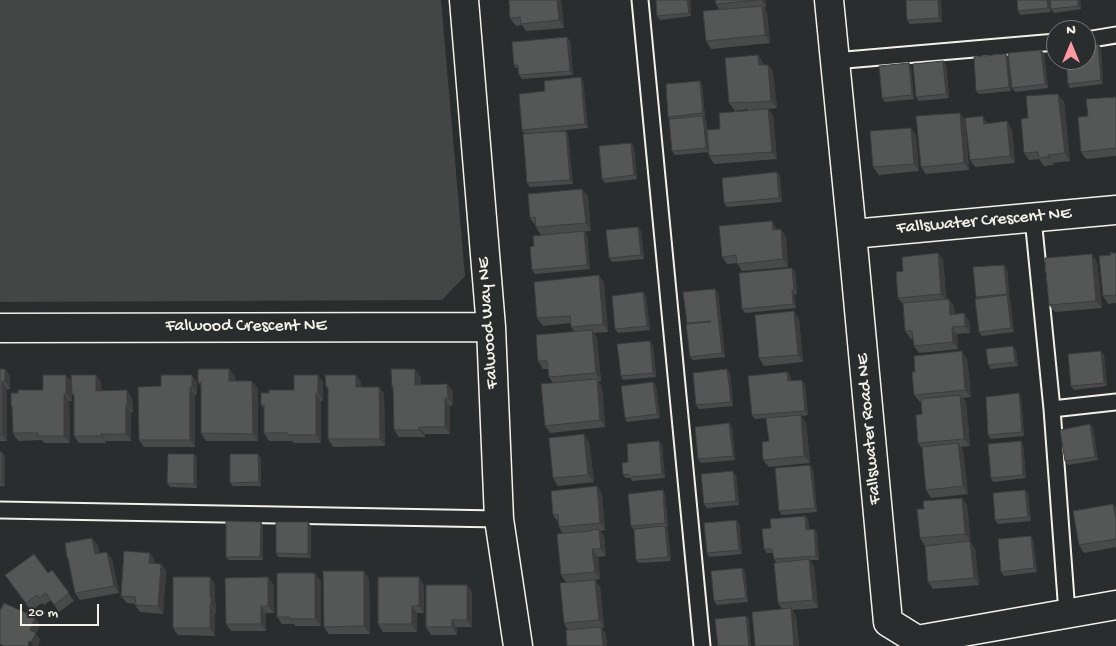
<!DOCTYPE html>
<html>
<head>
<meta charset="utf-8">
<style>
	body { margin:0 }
	#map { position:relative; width:1116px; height:646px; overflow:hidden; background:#2a2d2e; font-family:"Gochi Hand",sans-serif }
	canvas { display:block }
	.north { position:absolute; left:1046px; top:20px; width:50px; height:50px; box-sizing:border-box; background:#2a2d2e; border:1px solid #7b7b78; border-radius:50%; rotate:0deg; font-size:14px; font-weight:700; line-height:20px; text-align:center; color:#f4f1e8 }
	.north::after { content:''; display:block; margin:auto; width:18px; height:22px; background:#ff9aa2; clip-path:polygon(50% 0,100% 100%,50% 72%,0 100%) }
	.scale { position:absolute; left:20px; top:604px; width:79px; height:22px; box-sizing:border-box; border:2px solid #f4f1e8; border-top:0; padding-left:6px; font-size:15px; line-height:18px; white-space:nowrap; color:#f4f1e8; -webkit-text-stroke:4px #2a2d2e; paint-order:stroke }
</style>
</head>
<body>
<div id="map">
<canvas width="1116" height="646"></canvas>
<div class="north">N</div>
<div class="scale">20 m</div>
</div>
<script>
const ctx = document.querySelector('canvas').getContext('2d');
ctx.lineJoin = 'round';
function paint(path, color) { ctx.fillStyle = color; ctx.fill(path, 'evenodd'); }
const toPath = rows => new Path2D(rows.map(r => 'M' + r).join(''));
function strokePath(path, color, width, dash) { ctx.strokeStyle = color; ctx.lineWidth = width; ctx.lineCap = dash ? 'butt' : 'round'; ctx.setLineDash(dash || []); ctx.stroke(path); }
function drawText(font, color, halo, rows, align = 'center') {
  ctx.font = font + ' "Gochi Hand",sans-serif'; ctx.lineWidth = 5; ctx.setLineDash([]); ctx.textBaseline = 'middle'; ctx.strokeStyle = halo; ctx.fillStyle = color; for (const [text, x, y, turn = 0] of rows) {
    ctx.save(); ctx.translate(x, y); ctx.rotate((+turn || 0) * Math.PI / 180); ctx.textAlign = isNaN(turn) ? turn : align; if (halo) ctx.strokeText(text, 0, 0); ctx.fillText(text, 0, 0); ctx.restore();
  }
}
paint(toPath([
	[0,0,441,0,465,276,442,300,0,302]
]), '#444645');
const lane = toPath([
	[640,0,702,646],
	[1086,40,1116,35],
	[834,61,1056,42],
	[1033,218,1052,409],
	[0,510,499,519],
	[1067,613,1052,409,1116,402]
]);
const street = toPath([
	[464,0,491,327,499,519,518,646],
	[829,0,852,234,888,622,917,640,1116,605],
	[852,234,1116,210],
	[0,328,491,327]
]);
strokePath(lane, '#f4f1e8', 19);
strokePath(street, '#f4f1e8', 31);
strokePath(lane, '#2a2d2e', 15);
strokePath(street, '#2a2d2e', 28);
paint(toPath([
	[509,0,561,0,564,28,526,31,522,25,516,26,510,18],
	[690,0,691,16,660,20,657,16],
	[715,0,766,0,766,7,764,7,767,13,770,43,711,49,706,41,720,10,716,4],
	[906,0,941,0,942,22,910,24,907,20],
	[1049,0,1051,12,1020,15,1018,11],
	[1080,0,1081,9,1054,13,1051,9],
	[567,37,570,41,573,75,522,79,519,75,518,68,516,68,514,65],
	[1098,44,1101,48,1103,84,1070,88,1068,84],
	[1044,53,1048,88,1015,92,1012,88],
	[1006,54,1008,58,1011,91,979,94,976,91],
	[943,61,946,65,949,98,919,101,916,97],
	[763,62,764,65,768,65,773,72,777,108,768,109,773,116,777,159,714,164,709,156,709,152,675,155,672,151,670,119,668,117,702,85,705,117,704,117,706,120,707,130,720,129,748,110,748,109,735,111,729,103],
	[909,63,911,67,914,99,885,102,882,98],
	[583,81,588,128,530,134,566,131,568,135,573,184,530,187,527,183,525,134,522,130,545,91],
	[1116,97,1116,156,1086,159,1081,152,1088,116],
	[1064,101,1070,161,1053,163,1054,165,1044,166,1039,159,1029,160,1024,153,1028,118],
	[965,120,969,170,926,174,921,167],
	[988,123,1012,129,1015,163,975,167,970,160],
	[911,128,916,135,919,171,879,175,873,167],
	[631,143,634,147,637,179,605,183,602,179],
	[777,172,780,176,782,202,727,207,724,203],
	[582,189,588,197,591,231,541,235,536,227,535,225,530,218],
	[772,221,777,229,781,229,786,237,788,267,742,271,737,263,727,264,722,257],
	[638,227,641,231,644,259,612,262,609,258],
	[584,231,587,235,590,269,535,274,532,270,534,246],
	[938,253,943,260,946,299,954,306,955,314,964,313,969,321,970,333,957,334,958,349,919,353,914,346,913,339,911,339,905,331,903,304,898,298,903,271],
	[1116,253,1116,303,1108,304,1103,296,1111,255],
	[1097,262,1102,308,1055,312,1049,305],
	[1007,268,1009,298,1010,299,1014,332,982,336,979,332,977,299,976,297],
	[795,271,797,294,794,294,796,308,745,313,742,309],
	[599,275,604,283,608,332,594,333,597,338,601,381,598,381,602,387,605,427,550,433,545,426,553,383,549,377,548,369,543,369,538,361,575,332,571,327,571,323,543,326,537,318],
	[715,289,718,293,725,357,693,360,690,357,687,324,687,323],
	[643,292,646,296,650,330,618,333,615,329],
	[799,319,803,362,764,366,759,358],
	[653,345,656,377,623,380,621,376],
	[1016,350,1018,366,991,369,988,365],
	[1104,355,1107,386,1074,390,1071,386],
	[967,359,971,397,963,398,966,402,970,446,961,447,963,451,968,494,931,498,926,490,922,448,918,443,922,414,921,402,920,402,914,395,915,372],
	[0,369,5,369,10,376,10,389,7,389,7,441,0,441],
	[787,372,790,375,791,381,805,384,808,415,801,416,806,423,810,463,769,467,763,460,769,441,766,418,755,419,752,415],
	[730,373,733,406,699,409,696,405],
	[66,375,72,382,96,375,101,382,101,391,132,398,133,412,131,412,131,441,106,441,106,443,79,443,74,436,74,397,72,394,72,391,72,401,69,401,70,443,44,443,42,440,18,441,13,433,12,408,11,406,18,393,43,390],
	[235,376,235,381,258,388,258,441,206,441,201,433,201,386,198,382],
	[421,377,421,385,447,384,453,392,453,405,450,406,450,434,425,434,425,437,399,437,394,430,393,389,392,387],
	[197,382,197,395,195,395,195,447,144,447,139,440,161,386],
	[323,382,323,401,321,401,321,443,294,443,292,441,269,441,264,433,264,408,261,405,269,393,294,390],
	[361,382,361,387,379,387,384,394,385,446,333,447,328,439,328,390,326,387],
	[653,382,656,386,660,418,627,422,625,418],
	[1021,397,1024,436,991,439,988,435],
	[729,423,732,427,735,460,701,463,698,459],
	[1090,424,1093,428,1098,460,1068,465,1065,461],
	[659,441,662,445,665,478,632,481,631,478,626,478,623,475,628,462],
	[1021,441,1023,445,1026,478,993,482,991,478],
	[589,442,594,482,558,486,553,478],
	[0,452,2,452,5,456,5,486,0,486],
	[197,458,197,488,170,487,167,483],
	[261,458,261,486,233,486,230,483],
	[813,469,817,512,782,515,779,511],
	[736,475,739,505,707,508,704,504],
	[597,486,602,494,605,530,600,531,604,536,606,556,598,557,600,579,595,580,600,587,604,627,601,628,606,634,607,646,567,646,568,630,564,623,566,582,561,575,563,534,559,527,558,522,553,515],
	[1028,493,1031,521,998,524,995,520],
	[665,494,668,527,666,527,668,530,671,561,639,563,636,560,634,530,631,526],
	[1113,504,1116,508,1116,547,1084,553,1079,545],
	[967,505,970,542,975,549,979,585,933,589,928,582,925,546,920,538],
	[805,516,808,519,809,529,814,529,817,533,819,560,810,560,814,567,818,608,792,610,796,616,799,646,755,646,782,609,778,603,776,562,774,559,773,553,767,553,764,549,771,528],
	[736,520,739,524,742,554,709,557,707,553],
	[261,522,263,526,263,560,229,560,226,557],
	[311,526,311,558,278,557,276,553],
	[1031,536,1033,540,1037,572,1004,576,1001,572],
	[98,545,99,553,112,559,119,593,80,600,75,593,69,560,67,558],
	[150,553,155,560,155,563,161,564,166,571,163,614,140,612,135,605,135,604,127,603,121,596],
	[742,568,745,571,748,602,717,605,714,601],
	[52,570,74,601,59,612,51,600,44,605,42,603,31,611,5,575,48,573],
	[369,578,370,634,329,634,324,627],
	[321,581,321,626,296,626,294,624,282,624,277,617],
	[215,584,215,602,216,604,216,613,215,613,215,636,178,635,173,628],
	[274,585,274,613,266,613,266,631,231,631,226,624],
	[424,585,424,613,417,613,417,632,383,632,378,624],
	[472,592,472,627,457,627,457,635,431,635,426,627]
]), '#494b4a');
paint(toPath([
	[557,0,561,0,564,28,559,20],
	[687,0,690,0,691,16,689,13],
	[761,0,766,0,766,7],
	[938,0,941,0,942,22,939,18],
	[1047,0,1049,0,1051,12,1048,8],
	[1078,0,1080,0,1081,9,1078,6],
	[762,6,767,13,770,43,765,35],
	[567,37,570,41,573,75,570,71],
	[1098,44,1101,48,1103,84,1101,80],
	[1041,50,1044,53,1048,88,1045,84],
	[1006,54,1008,58,1011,91,1009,87],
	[758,55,763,62,764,73,759,65],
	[943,61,946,65,949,98,946,94],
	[909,63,911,67,914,99,912,95],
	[768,65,773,72,777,108,771,101],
	[581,77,583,81,588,128,585,124],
	[700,81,702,85,705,117,703,113],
	[1058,94,1064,101,1070,161,1065,153],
	[768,109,773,116,777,159,772,152],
	[960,113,965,120,969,170,964,163],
	[703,116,706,120,709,152,706,148],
	[983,116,988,124,984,124],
	[1007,121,1012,129,1015,163,1010,156],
	[911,128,916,135,919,171,914,164],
	[566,131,568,135,573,184,570,180],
	[631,143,634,147,637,179,634,175],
	[1048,155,1053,163,1054,165,1048,157],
	[777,172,780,176,782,202,779,198],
	[582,189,588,197,591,231,586,223],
	[772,221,777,229,778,237,773,230],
	[638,227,641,231,644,259,641,255],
	[781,229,786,237,788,267,783,259],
	[584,231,587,235,590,269,587,265],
	[938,253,943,260,947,301,941,294],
	[1092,254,1097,262,1102,308,1096,301],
	[1004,265,1007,268,1010,298,1007,294],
	[792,268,795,271,797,294,794,290],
	[599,275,604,283,608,332,603,324],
	[715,289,718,293,725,357,722,353],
	[792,290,794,294,796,308,793,304],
	[643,292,646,296,650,330,647,326],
	[1007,295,1010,299,1014,332,1011,328],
	[949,299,954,306,955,322,950,315],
	[794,311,799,319,803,362,798,355],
	[964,313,969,321,970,333,965,326],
	[952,327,957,334,958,349,953,342],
	[592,330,597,338,601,381,596,373],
	[650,341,653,345,656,377,653,373],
	[1013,346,1016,350,1018,366,1015,362],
	[962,351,967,359,971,397,965,390],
	[1101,351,1104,355,1107,386,1104,383],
	[5,369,10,376,10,389,5,381],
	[229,369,235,376,235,388,229,381],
	[415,369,421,377,421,392,415,385],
	[727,369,730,373,733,406,731,402],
	[787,372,790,375,791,385,788,381],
	[66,375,72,382,72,401,66,394],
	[96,375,101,382,102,398,96,391],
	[192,375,197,382,197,395,192,387],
	[318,375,323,382,323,401,318,393],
	[356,375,361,382,361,394,356,387],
	[597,379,602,387,605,427,600,420],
	[802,380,805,384,808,415,805,411],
	[2,381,7,389,7,441,2,434],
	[252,381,258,388,258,441,253,434],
	[653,382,656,386,660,418,657,414],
	[447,384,453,392,453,405,448,398],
	[190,387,195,395,195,447,190,440],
	[379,387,384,394,385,446,380,439],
	[127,390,132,398,133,412,127,405],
	[316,393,321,401,321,443,316,435],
	[1019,393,1021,397,1024,436,1022,432],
	[64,394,69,401,70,443,64,436],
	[960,395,966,402,970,446,964,439],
	[445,398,450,406,450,434,445,427],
	[126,405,131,412,131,441,126,434],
	[801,415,806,423,810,463,804,456],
	[729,423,732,427,735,460,733,456],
	[1090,424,1093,428,1098,460,1095,457],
	[419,427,425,434,425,437,419,430],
	[101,434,106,441,106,443,101,436],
	[584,434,589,442,594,482,588,475],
	[659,441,662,445,665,478,662,474],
	[1021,441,1023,445,1026,478,1023,475],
	[958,443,963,451,968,494,963,486],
	[2,452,5,456,5,486,2,482],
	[194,454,197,458,197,488,194,484],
	[258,454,261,458,261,486,259,482],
	[810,465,813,469,817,512,815,508],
	[733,471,736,475,739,505,736,501],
	[597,486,602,494,605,530,600,523],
	[663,490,665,494,668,527,665,523],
	[1025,490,1028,493,1031,521,1028,517],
	[962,498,967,505,971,541,965,534],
	[1113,504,1116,508,1116,520],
	[805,516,808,519,809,534,806,530],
	[736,520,739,524,742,554,739,550],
	[261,522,263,526,263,560,260,557],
	[308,522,311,526,311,558,308,554],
	[665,526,668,530,671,561,668,557],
	[599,529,604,536,606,556,601,549],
	[814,529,817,533,819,560,816,556],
	[1031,536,1033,540,1037,572,1034,568],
	[92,538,98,545,100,562,95,554],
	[970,541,975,549,979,585,974,578],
	[592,549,598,557,600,579,595,572],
	[107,552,112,559,119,593,114,586],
	[150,553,155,560,154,571,149,563],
	[809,559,814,567,818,608,813,600],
	[161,564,166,571,163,614,158,606],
	[742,568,745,571,748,602,746,598],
	[364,571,369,578,370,634,364,626],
	[315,573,321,581,321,626,315,619],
	[210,577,215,584,215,602,216,604,216,613,211,605,210,597],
	[268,577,274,585,274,613,268,606],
	[419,577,424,585,424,613,419,606],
	[595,580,600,587,604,627,599,620],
	[467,585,472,592,472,627,467,620],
	[210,605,215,613,215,636,210,628],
	[261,606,266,613,266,631,261,624],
	[412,606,417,613,417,632,412,624],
	[791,608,796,616,799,646,794,646],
	[746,616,749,619,751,646,749,646],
	[35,617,40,625,36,634,41,640,38,646,33,646,31,642,30,630],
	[452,620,457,627,457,635,452,627],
	[601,627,606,634,607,646,603,646]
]), '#3c3d3c');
const building = toPath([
	[509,0,557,0,559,20,521,24,520,17,510,18,509,0],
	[656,0,687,0,689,13,657,16,656,0],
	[715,0,758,0,716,4,715,0],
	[906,0,938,0,939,18,907,20,906,0],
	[1017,0,1047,0,1048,8,1018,11,1017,0],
	[1050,0,1078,0,1078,6,1051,9,1050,0],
	[762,6,765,35,706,41,703,11,762,6],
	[567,37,570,71,519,75,518,65,514,65,512,42,567,37],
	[1098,44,1101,80,1068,84,1066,60,1086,60,1086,46,1098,44],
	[1041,50,1045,84,1012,88,1008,53,1041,50],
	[1006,54,1009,87,976,91,974,57,1006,54],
	[758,55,759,65,768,65,771,101,743,103,743,102,729,103,725,58,758,55],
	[943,61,946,94,916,97,913,64,943,61],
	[909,63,912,95,882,98,879,66,909,63],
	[581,77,585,124,522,130,519,94,545,91,544,81,581,77],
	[700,81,703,113,668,117,666,84,700,81],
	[1058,94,1065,153,1048,155,1048,157,1039,158,1038,152,1024,153,1021,119,1028,118,1026,96,1058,94],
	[1116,97,1116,148,1081,152,1078,117,1088,116,1086,99,1116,97],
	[768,109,772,152,709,156,707,130,720,129,719,113,768,109],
	[960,113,964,163,921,167,916,116,960,113],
	[703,116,706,148,672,151,669,119,703,116],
	[983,116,984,124,1007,121,1010,156,970,160,965,118,983,116],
	[911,128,914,164,873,167,870,131,911,128],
	[566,131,570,180,527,183,523,134,566,131],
	[631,143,634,175,602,179,599,146,631,143],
	[777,172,779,198,724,203,722,178,777,172],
	[582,189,586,223,536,227,535,217,530,218,528,194,582,189],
	[772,221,773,230,781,229,783,259,737,264,736,255,722,257,719,226,772,221],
	[638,227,641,255,609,258,606,230,638,227],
	[584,231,587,265,532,270,530,247,534,246,533,236,584,231],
	[938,253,941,294,898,298,896,272,903,271,902,257,938,253],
	[1110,253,1116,253,1116,295,1103,296,1099,256,1111,255,1110,253],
	[1092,254,1096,301,1049,305,1045,258,1092,254],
	[1004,265,1007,294,976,297,973,267,1004,265],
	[792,268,794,290,792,290,793,304,742,309,739,273,792,268],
	[599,275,603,324,571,327,570,316,537,318,534,282,599,275],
	[715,289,722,353,690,357,686,324,711,322,711,321,687,323,683,292,715,289],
	[643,292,647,326,615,329,612,296,643,292],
	[1007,295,1011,328,979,332,975,299,1007,295],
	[949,299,950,315,964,313,965,326,952,327,953,342,914,346,912,331,905,331,903,303,949,299],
	[794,311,798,355,759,358,755,315,794,311],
	[592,330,596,373,549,377,547,361,538,361,536,335,592,330],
	[650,341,653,373,621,376,617,344,650,341],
	[1013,346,1015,362,988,365,986,349,1013,346],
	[962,351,965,390,914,395,912,372,915,372,914,356,962,351],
	[1101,351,1104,383,1071,386,1068,354,1101,351],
	[0,369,5,369,5,381,2,381,2,434,0,434,0,369],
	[198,369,229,369,229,381,252,381,253,434,201,433,201,382,198,382,198,369],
	[391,369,415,369,415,385,447,384,448,398,445,398,445,427,419,427,419,430,394,430,393,387,392,387,391,369],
	[727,369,731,402,696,405,693,373,727,369],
	[787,372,788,381,802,380,805,411,752,415,748,376,787,372],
	[43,375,66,375,66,394,64,394,64,436,38,436,38,433,13,433,12,406,11,406,11,393,18,393,18,390,43,390,43,375],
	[71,375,96,375,96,391,127,390,127,405,126,405,126,434,101,434,101,436,74,436,74,394,72,394,71,375],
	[161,375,192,375,192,387,190,387,190,440,139,440,138,387,161,386,161,375],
	[294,375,318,375,318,393,316,393,316,435,288,435,288,433,264,433,264,405,261,405,261,393,269,393,269,390,294,390,294,375],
	[325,375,356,375,356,387,379,387,380,439,328,439,328,387,326,387,325,375],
	[597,379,600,420,545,426,541,384,597,379],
	[653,382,657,414,625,418,621,386,653,382],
	[1019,393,1022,432,988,435,986,397,1019,393],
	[960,395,964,439,918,443,916,415,922,414,921,399,960,395],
	[801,415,804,456,763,460,762,442,769,441,766,418,801,415],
	[729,423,733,456,698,459,695,427,729,423],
	[1090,424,1095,457,1065,461,1060,430,1090,424],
	[584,434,588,475,553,478,549,438,584,434],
	[659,441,662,474,630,477,629,474,623,475,622,463,628,462,627,444,659,441],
	[1021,441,1023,475,991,478,988,444,1021,441],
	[958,443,963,486,926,490,922,447,958,443],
	[0,452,2,452,2,482,0,482,0,452],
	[168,454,194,454,194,484,167,483,168,454],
	[230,454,258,454,259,482,230,483,230,454],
	[810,465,815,508,779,511,775,468,810,465],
	[733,471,736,501,704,504,701,474,733,471],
	[597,486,600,523,559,527,558,514,553,515,551,491,597,486],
	[663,490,665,523,631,526,628,494,663,490],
	[1025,490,1028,517,995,520,993,493,1025,490],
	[962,498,965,534,920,538,917,509,924,509,923,501,962,498],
	[1113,504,1116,520,1116,539,1079,545,1073,511,1113,504],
	[805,516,806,530,814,529,816,556,774,559,772,549,764,549,762,529,771,528,770,519,805,516],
	[736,520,739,550,707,553,704,523,736,520],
	[226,521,261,522,260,557,226,557,226,521],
	[276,522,308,522,308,554,276,553,276,522],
	[665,526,668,557,636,560,634,529,665,526],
	[599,529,601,549,592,549,595,572,561,575,557,534,591,531,591,530,599,529],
	[1031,536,1034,568,1001,572,998,539,1031,536],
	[92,538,95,554,107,552,114,586,75,593,68,558,67,558,65,543,92,538],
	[970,541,974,578,928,582,925,546,970,541],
	[124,551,150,553,149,563,161,564,158,606,135,605,136,597,121,596,124,551],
	[34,554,48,573,52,570,69,593,54,605,46,593,39,598,37,595,26,603,5,575,34,554],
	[809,559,813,600,778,603,774,563,809,559],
	[742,568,746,598,714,601,711,571,742,568],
	[323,571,364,571,364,626,324,627,323,571],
	[277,573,315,573,315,619,290,619,290,617,277,617,277,573],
	[173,577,210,577,210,597,211,597,211,605,210,605,210,628,173,628,173,577],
	[268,577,268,606,261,606,261,624,226,624,225,578,268,577],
	[378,577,419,577,419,606,412,606,412,624,378,624,378,577],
	[595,580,599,620,564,623,560,583,595,580],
	[426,585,467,585,467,620,452,620,452,627,426,627,426,585],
	[4,603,35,617,30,630,36,633,31,642,29,641,28,646,3,646,0,644,0,609,1,609,4,603],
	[791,608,794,646,755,646,752,612,791,608],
	[746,616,749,646,718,646,715,619,746,616],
	[601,627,603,646,567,646,566,630,601,627]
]);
paint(building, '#555756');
strokePath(building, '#3c3d3c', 1);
drawText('18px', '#f4f1e8', '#2a2d2e', [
	["Fallswater Crescent NE",984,222,-5],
	["Falwood Way NE",489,323,-94],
	["Falwood Crescent NE",246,327],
	["Fallswater Road NE",870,429,-95]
]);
</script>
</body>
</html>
